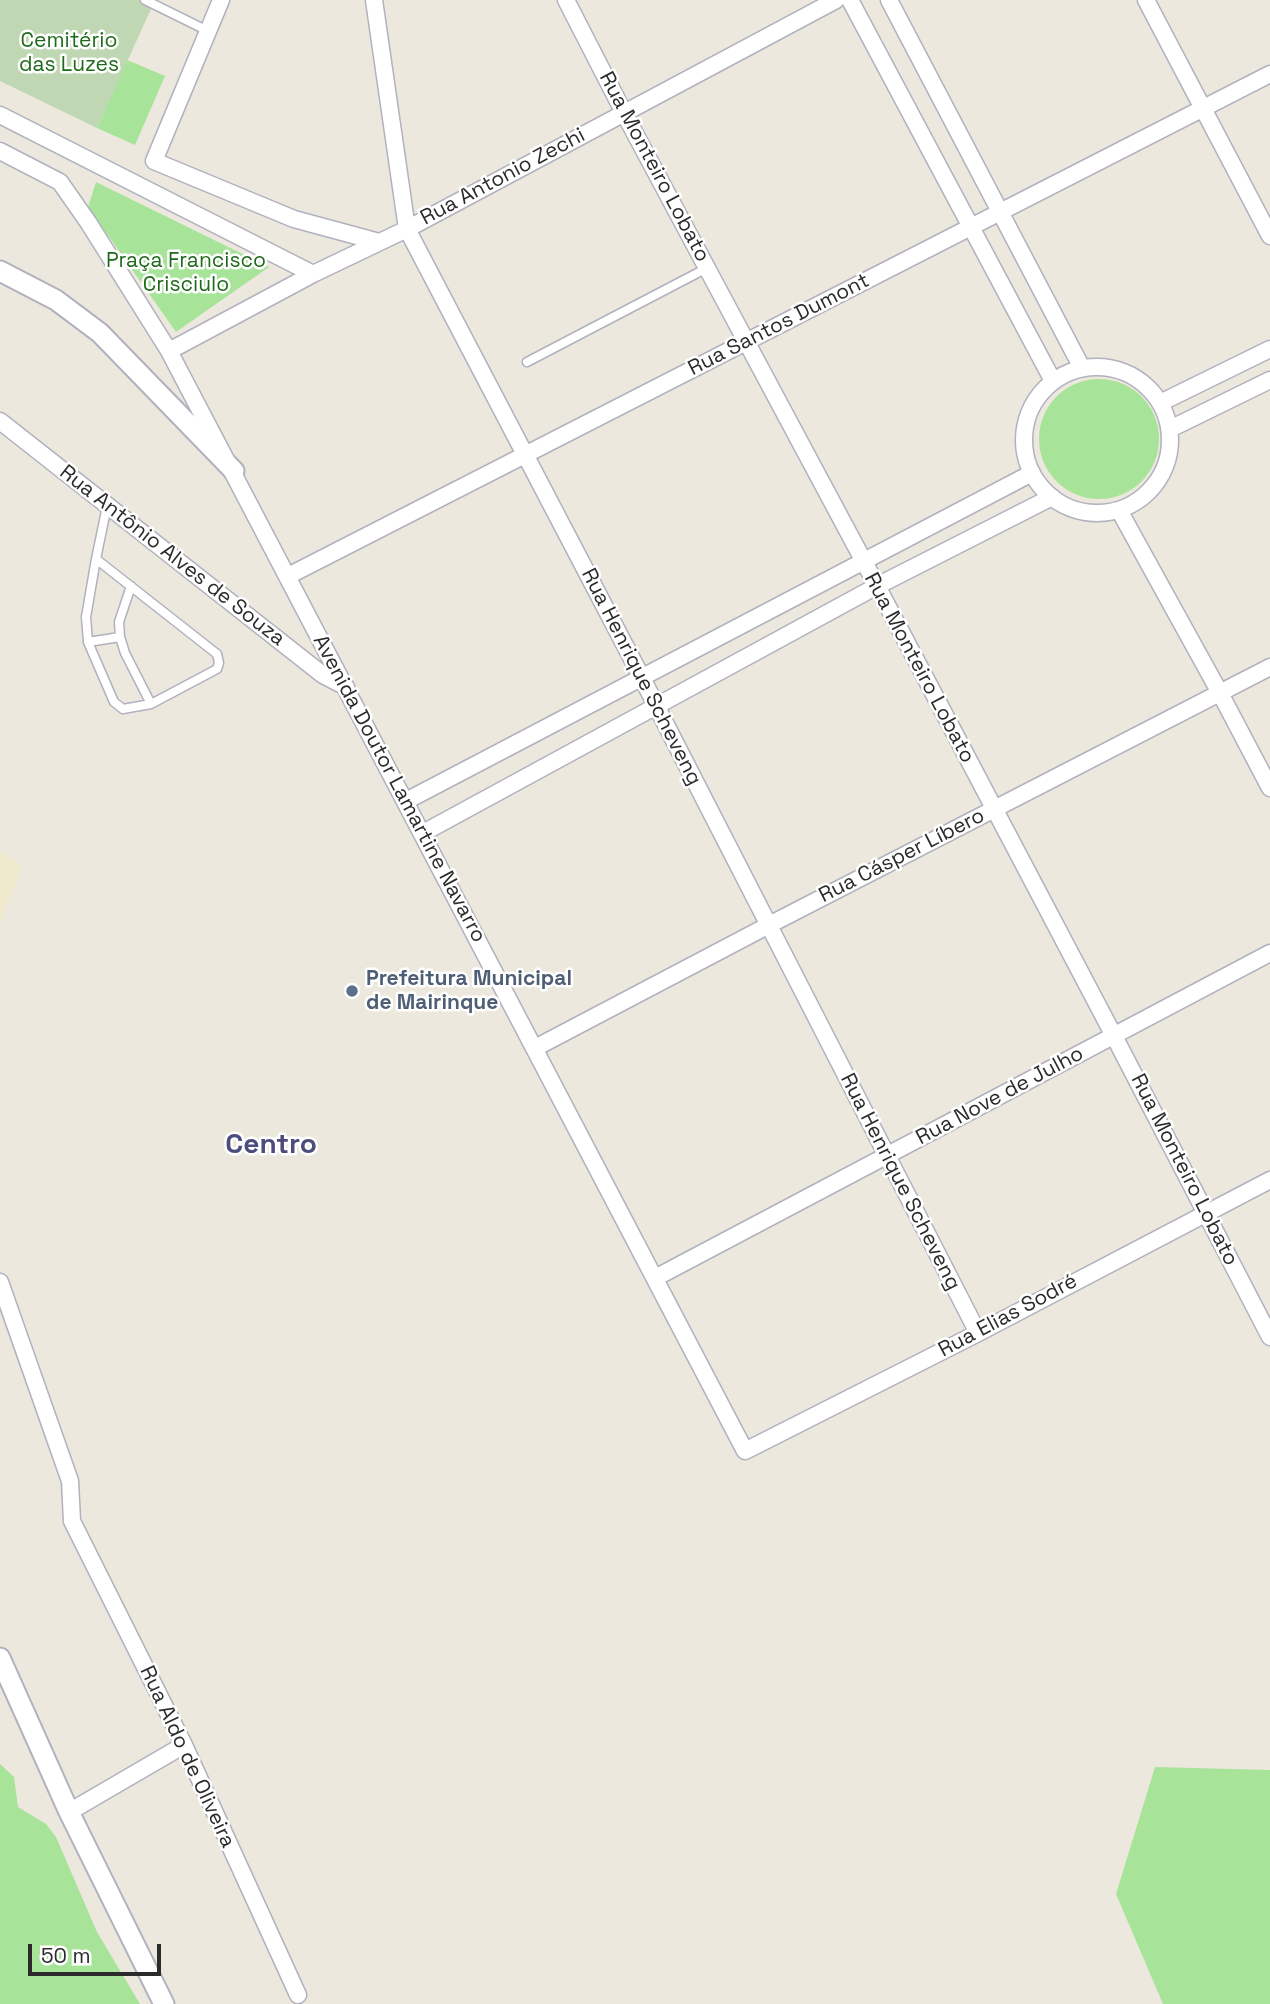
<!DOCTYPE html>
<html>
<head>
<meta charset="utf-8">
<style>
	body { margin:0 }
	#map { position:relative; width:1270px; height:2004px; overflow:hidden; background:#ede8dd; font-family:"Space Grotesk",sans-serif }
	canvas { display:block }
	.scale { position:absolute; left:28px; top:1944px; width:133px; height:32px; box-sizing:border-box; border:4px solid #2b2b2b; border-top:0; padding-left:9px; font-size:21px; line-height:24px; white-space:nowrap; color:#2b2b2b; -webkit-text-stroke:5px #fff; paint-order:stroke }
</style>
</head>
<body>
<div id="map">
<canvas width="1270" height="2004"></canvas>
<div class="scale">50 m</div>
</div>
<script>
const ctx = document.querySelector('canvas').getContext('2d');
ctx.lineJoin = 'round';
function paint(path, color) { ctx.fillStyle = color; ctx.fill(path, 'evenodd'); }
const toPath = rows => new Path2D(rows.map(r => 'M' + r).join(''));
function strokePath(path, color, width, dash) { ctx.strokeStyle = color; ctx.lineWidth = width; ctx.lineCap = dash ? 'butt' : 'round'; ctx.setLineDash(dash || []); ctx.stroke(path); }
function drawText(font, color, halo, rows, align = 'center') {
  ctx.font = font + ' "Space Grotesk",sans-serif'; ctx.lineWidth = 5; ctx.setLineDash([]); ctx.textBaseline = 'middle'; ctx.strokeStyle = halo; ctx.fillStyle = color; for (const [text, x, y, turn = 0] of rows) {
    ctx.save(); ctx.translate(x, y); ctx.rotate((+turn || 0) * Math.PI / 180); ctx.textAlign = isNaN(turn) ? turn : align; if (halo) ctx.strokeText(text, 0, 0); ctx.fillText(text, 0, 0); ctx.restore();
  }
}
paint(toPath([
	[0,851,22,867,0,925]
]), '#eee8cd');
paint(toPath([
	[127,60,165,76,135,145,97,128],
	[96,182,269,267,176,332,88,207],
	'1039 439a60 60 0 1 1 120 0a60 60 0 1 1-120 0Z',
	[0,1764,14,1777,18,1807,46,1824,56,1837,97,1932,140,2004,0,2004],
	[1155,1767,1270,1770,1270,2004,1163,2004,1116,1894]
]), '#a8e39a');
paint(toPath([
	[0,0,155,0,97,128,0,81]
]), '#c0d7b4');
const service = toPath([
	[145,0,208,31],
	[527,362,707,268],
	[96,559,217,654,219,663,217,669,151,704,123,709,114,702,88,642,86,617,96,559,107,506],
	[131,586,119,622,120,637,125,653,151,704],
	[88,642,120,637]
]);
const minor = toPath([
	[221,0,154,161,294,219,379,242],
	[374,0,407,229,642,678,978,1333],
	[566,0,624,113,877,586,1114,1036,1270,1337],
	[850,0,1053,381],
	[889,0,1082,368],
	[1146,0,1270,236],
	[0,115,313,274],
	[0,151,60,182,88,222,169,351,745,1451,978,1333,1270,1180],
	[169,351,313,274,407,229,836,0],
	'1024 440a73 73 0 1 1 146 0a73 73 0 1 1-146 0Z',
	[1160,403,1270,349],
	[0,421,323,675,346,687],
	[1170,429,1270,380],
	[1119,510,1220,693,1270,788],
	[288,576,1270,74],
	[406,801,1032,473],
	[423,833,877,586,1052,497],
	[535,1048,769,925,1270,667],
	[655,1278,1270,953],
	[0,1282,70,1481,72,1521,184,1745,298,1995],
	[69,1812,184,1745]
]);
const tertiary = toPath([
	[0,271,56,300,100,333,234,471],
	[0,1658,69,1812,164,2004]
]);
strokePath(service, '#b1b1bf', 11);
strokePath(minor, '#b1b1bf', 19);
strokePath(tertiary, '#b1b1bf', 23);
strokePath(service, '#fff', 8);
strokePath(minor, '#fff', 16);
strokePath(tertiary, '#fff', 19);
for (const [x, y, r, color] of [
	[352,991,7,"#5c6f8a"]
]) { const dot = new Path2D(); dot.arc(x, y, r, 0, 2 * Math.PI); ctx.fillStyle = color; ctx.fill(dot); strokePath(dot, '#fff', 2.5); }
drawText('21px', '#1f691a', '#fff', [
	["Cemitério",69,41],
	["das Luzes",69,65],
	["Praça Francisco",186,261],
	["Crisciulo",186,285]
]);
drawText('21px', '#2b2b2b', '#fff', [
	["Rua Monteiro Lobato",654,167,62],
	["Rua Antonio Zechi",503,177,-28],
	["Rua Santos Dumont",779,325,-27],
	["Rua Antônio Alves de Souza",172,556,38],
	["Rua Monteiro Lobato",919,668,62],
	["Rua Henrique Scheveng",641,677,63],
	["Avenida Doutor Lamartine Navarro",399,789,62],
	["Rua Cásper Líbero",902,856,-27],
	["Rua Nove de Julho",1000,1096,-28],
	["Rua Monteiro Lobato",1184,1170,63],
	["Rua Henrique Scheveng",900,1182,63],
	["Rua Elias Sodré",1008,1316,-28],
	["Rua Aldo de Oliveira",187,1757,65]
]);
drawText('bold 21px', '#4e5e75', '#fff', [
	["Prefeitura Municipal",366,979],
	["de Mairinque",366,1003]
], 'left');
drawText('bold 28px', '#4b4d7c', '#fff', [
	["Centro",271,1145]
]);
</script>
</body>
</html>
